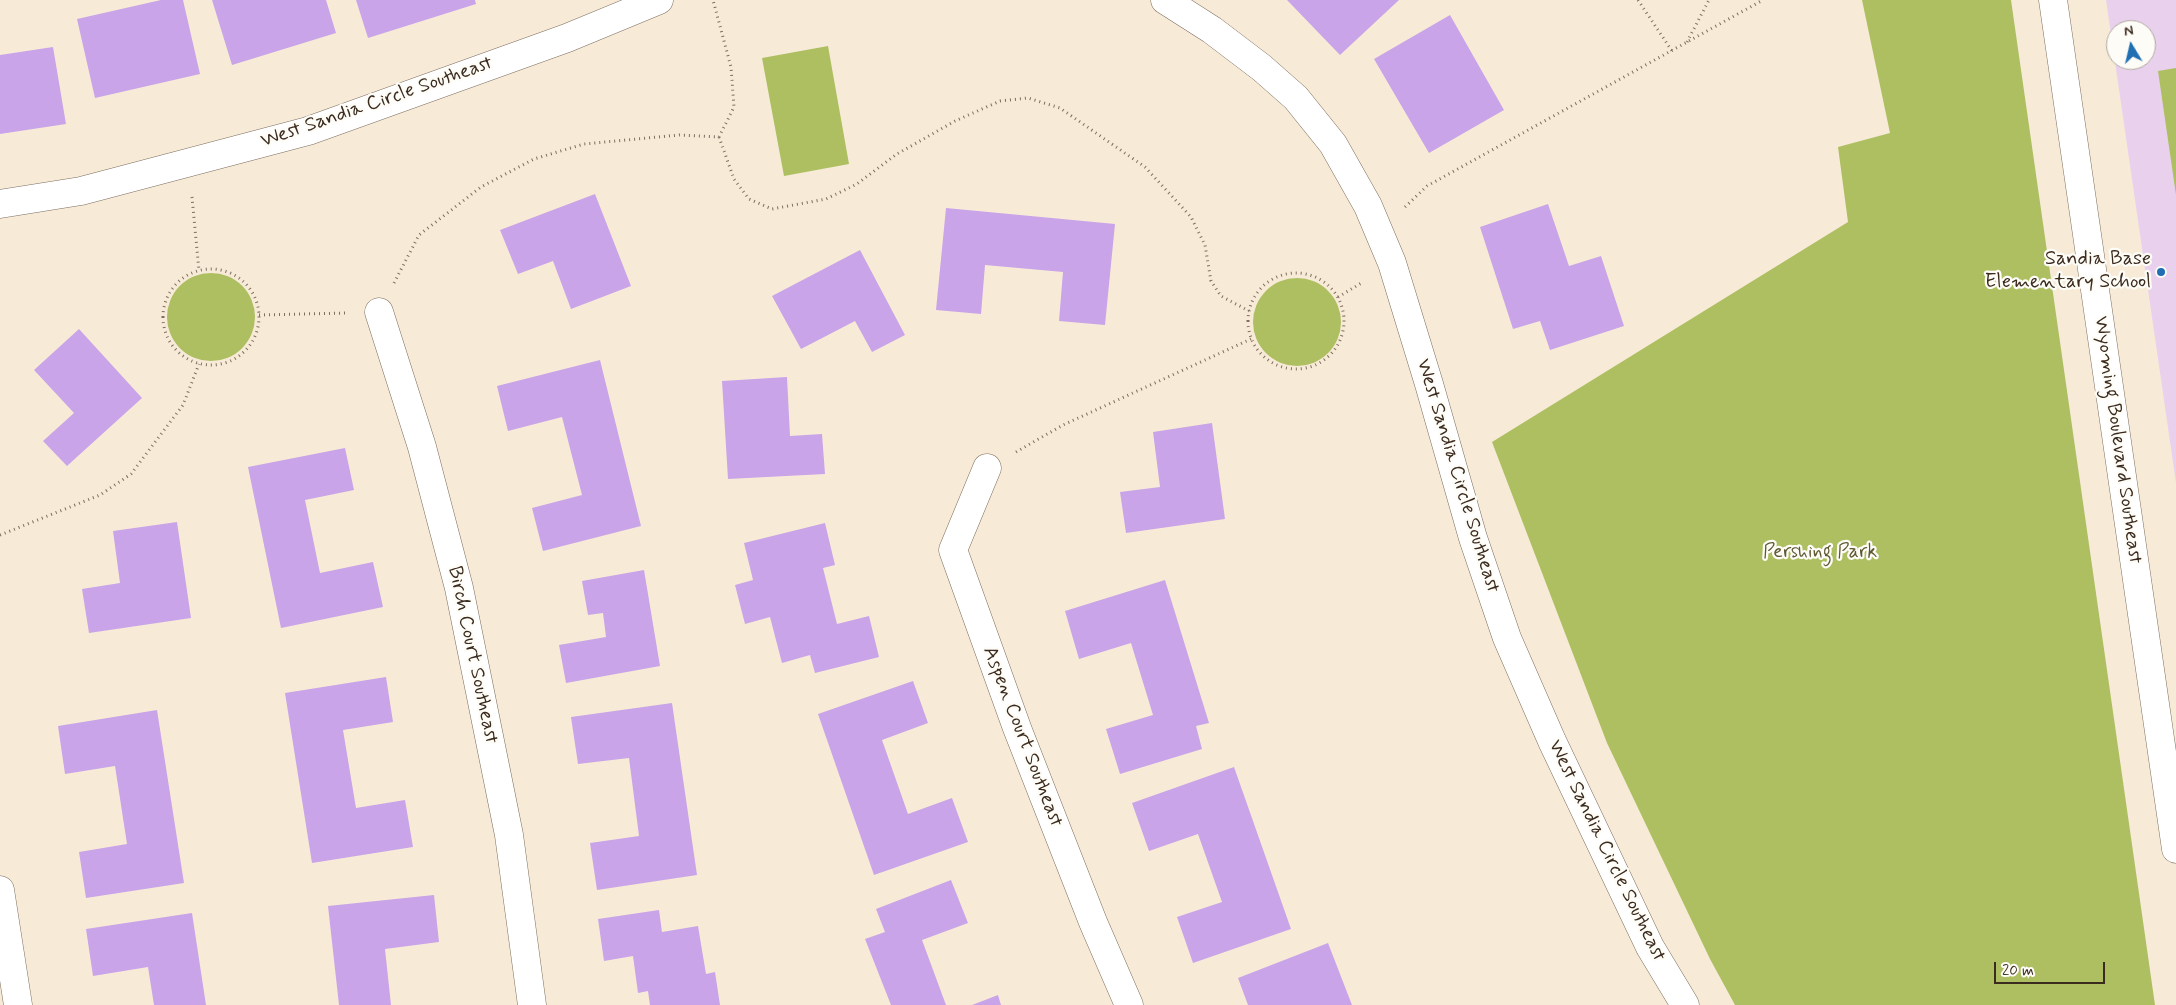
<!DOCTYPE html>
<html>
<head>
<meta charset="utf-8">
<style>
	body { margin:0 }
	#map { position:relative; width:2176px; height:1005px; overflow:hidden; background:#f7ebd8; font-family:Mynerve,sans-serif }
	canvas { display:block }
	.north { position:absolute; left:2106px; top:20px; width:50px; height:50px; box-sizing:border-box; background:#fdfcf7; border:1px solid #afa8a0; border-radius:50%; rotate:351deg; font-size:14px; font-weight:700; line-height:20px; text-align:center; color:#3b2a1e }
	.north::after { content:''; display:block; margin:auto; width:18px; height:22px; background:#1f6fb2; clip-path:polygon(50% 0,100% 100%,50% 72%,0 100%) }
	.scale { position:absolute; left:1994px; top:962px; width:111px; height:22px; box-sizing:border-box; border:2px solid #3b2a1e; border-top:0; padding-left:6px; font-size:15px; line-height:18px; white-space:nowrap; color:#3b2a1e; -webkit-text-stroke:4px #fdfcf7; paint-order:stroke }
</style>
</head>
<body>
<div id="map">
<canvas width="2176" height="1005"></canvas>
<div class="north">N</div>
<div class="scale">20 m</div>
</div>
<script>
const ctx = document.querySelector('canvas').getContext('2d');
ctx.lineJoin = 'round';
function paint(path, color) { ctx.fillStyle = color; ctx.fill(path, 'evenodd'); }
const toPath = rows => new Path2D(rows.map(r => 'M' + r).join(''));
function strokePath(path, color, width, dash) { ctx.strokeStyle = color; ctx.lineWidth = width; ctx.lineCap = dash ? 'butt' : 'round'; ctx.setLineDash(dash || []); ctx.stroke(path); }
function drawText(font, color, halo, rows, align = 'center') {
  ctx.font = font + ' Mynerve,sans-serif'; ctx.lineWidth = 4.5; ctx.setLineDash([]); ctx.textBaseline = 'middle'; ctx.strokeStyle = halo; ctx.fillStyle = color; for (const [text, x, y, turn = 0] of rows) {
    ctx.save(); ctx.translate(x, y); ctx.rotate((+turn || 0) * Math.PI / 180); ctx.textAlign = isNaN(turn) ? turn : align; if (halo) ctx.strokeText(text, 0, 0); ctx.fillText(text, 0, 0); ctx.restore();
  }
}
paint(toPath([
	[2106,0,2176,0,2176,483],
	[2116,30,2146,30,2146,60,2116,60]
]), '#e9d1ed');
paint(toPath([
	[1862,0,2011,0,2155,1005,1735,1005,1710,959,1607,743,1492,442,1848,222,1838,147,1890,133],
	[828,46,849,164,784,176,762,58],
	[2176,68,2176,195,2158,71],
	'167 317a44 44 0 1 1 88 0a44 44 0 1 1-88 0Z',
	'1253 322a44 44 0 1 1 88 0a44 44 0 1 1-88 0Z'
]), '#aebf62');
paint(toPath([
	[161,0,183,0,200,74,95,98,77,19],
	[212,0,326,0,336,33,232,65],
	[356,0,475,0,476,4,368,38],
	[1287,0,1399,0,1340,55],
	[1450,15,1504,110,1429,153,1374,59],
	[53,47,66,124,0,134,0,55],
	[595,194,631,286,571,309,553,261,518,274,500,230],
	[1548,204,1569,266,1601,256,1624,326,1550,350,1540,321,1513,329,1480,227],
	[946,208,1115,224,1105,325,1059,321,1063,272,985,265,981,314,936,310],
	[860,250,905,335,872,352,855,321,801,349,772,296],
	[79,329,142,398,67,466,43,441,74,413,34,370],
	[600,360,641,526,543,551,532,508,582,495,562,417,508,431,497,386],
	[787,377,790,436,822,434,825,474,728,479,722,381],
	[1212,423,1225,519,1126,533,1120,492,1160,487,1153,432],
	[345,448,354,490,305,500,320,573,373,562,383,607,281,628,248,467],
	[177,522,191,618,89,633,82,589,120,583,113,531],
	[825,523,835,565,823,568,837,624,869,616,879,657,815,673,810,655,782,663,770,617,745,624,735,585,753,580,744,543],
	[644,570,660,666,566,683,559,645,606,637,603,613,588,615,582,581],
	[1165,580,1209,723,1196,726,1202,749,1120,774,1106,729,1153,715,1131,643,1079,659,1065,611],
	[386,677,393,722,343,730,356,808,405,800,413,847,312,863,285,693],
	[913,681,928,723,882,740,908,814,952,798,968,842,874,875,818,714],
	[672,703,697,875,597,890,590,843,639,836,629,758,578,764,571,717],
	[157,710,184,883,86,898,79,852,127,844,115,766,65,774,58,726],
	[1234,767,1291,929,1193,963,1177,917,1222,902,1198,834,1149,851,1132,803],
	[951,880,968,923,922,940,946,1005,891,1005,865,939,885,932,876,909],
	[434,895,439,942,385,949,391,1005,339,1005,328,906],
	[659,910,662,932,698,926,706,974,715,972,720,1005,650,1005,648,991,638,993,633,956,604,961,598,919],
	[192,913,206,1005,154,1005,148,967,93,976,86,929],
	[1328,943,1352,1005,1248,1005,1238,978],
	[998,995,1001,1005,972,1005]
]), '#c9a4e8');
const street = toPath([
	[1165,0,1212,30,1262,68,1296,98,1333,144,1368,206,1392,263,1429,384,1473,538,1507,638,1552,741,1650,947,1685,1005],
	[0,204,81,191,308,131,567,38,659,0],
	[379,312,422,447,459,588,509,835,532,1005],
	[987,468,953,550,1017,728,1093,922,1129,1005],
	[0,890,18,1005]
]);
const secondary = toPath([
	[2053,0,2176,849]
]);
strokePath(street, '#7d6e5f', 29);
strokePath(secondary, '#7d6e5f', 29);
strokePath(toPath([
	[1638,0,1672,51],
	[1687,42,1709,0],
	[719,137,734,179,749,199,772,209,826,199,857,184,897,154,955,121,1000,101,1028,98,1060,108,1145,167,1191,217,1205,245,1211,281,1221,296,1249,311],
	[192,197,199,271],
	[1405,207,1427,186,1763,0],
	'163 317a48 48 0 1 1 96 0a48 48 0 1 1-96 0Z',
	'1248 321a48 48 0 1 1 96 0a48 48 0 1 1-96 0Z',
	[394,283,419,235,481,187,534,159,584,144,679,135,719,137,734,107,731,67,713,0],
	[1338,297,1363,282],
	[259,315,347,313],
	[1016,452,1063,425,1251,339],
	[0,535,100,495,131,474,183,405,199,364]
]), '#7d6e5f', 3, [1, 4]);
strokePath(street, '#fff', 28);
strokePath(secondary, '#fff', 28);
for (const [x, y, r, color] of [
	[2161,272,5,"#1f6fb2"]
]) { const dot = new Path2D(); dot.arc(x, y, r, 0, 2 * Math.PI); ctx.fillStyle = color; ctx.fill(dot); strokePath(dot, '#fdfcf7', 2); }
drawText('20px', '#3b2a1e', '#fdfcf7', [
	["West Sandia Circle Southeast",377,103,-19],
	["Wyoming Boulevard Southeast",2117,440,82],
	["West Sandia Circle Southeast",1457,476,73],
	["Birch Court Southeast",472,655,78],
	["Aspen Court Southeast",1022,737,69],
	["West Sandia Circle Southeast",1606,851,64]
]);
drawText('20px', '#3b2a1e', '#fdfcf7', [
	["Sandia Base",2151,260],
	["Elementary School",2151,283]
], 'right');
drawText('20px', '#5e5732', '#fdfcf7', [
	["Pershing Park",1820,553]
]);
</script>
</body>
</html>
